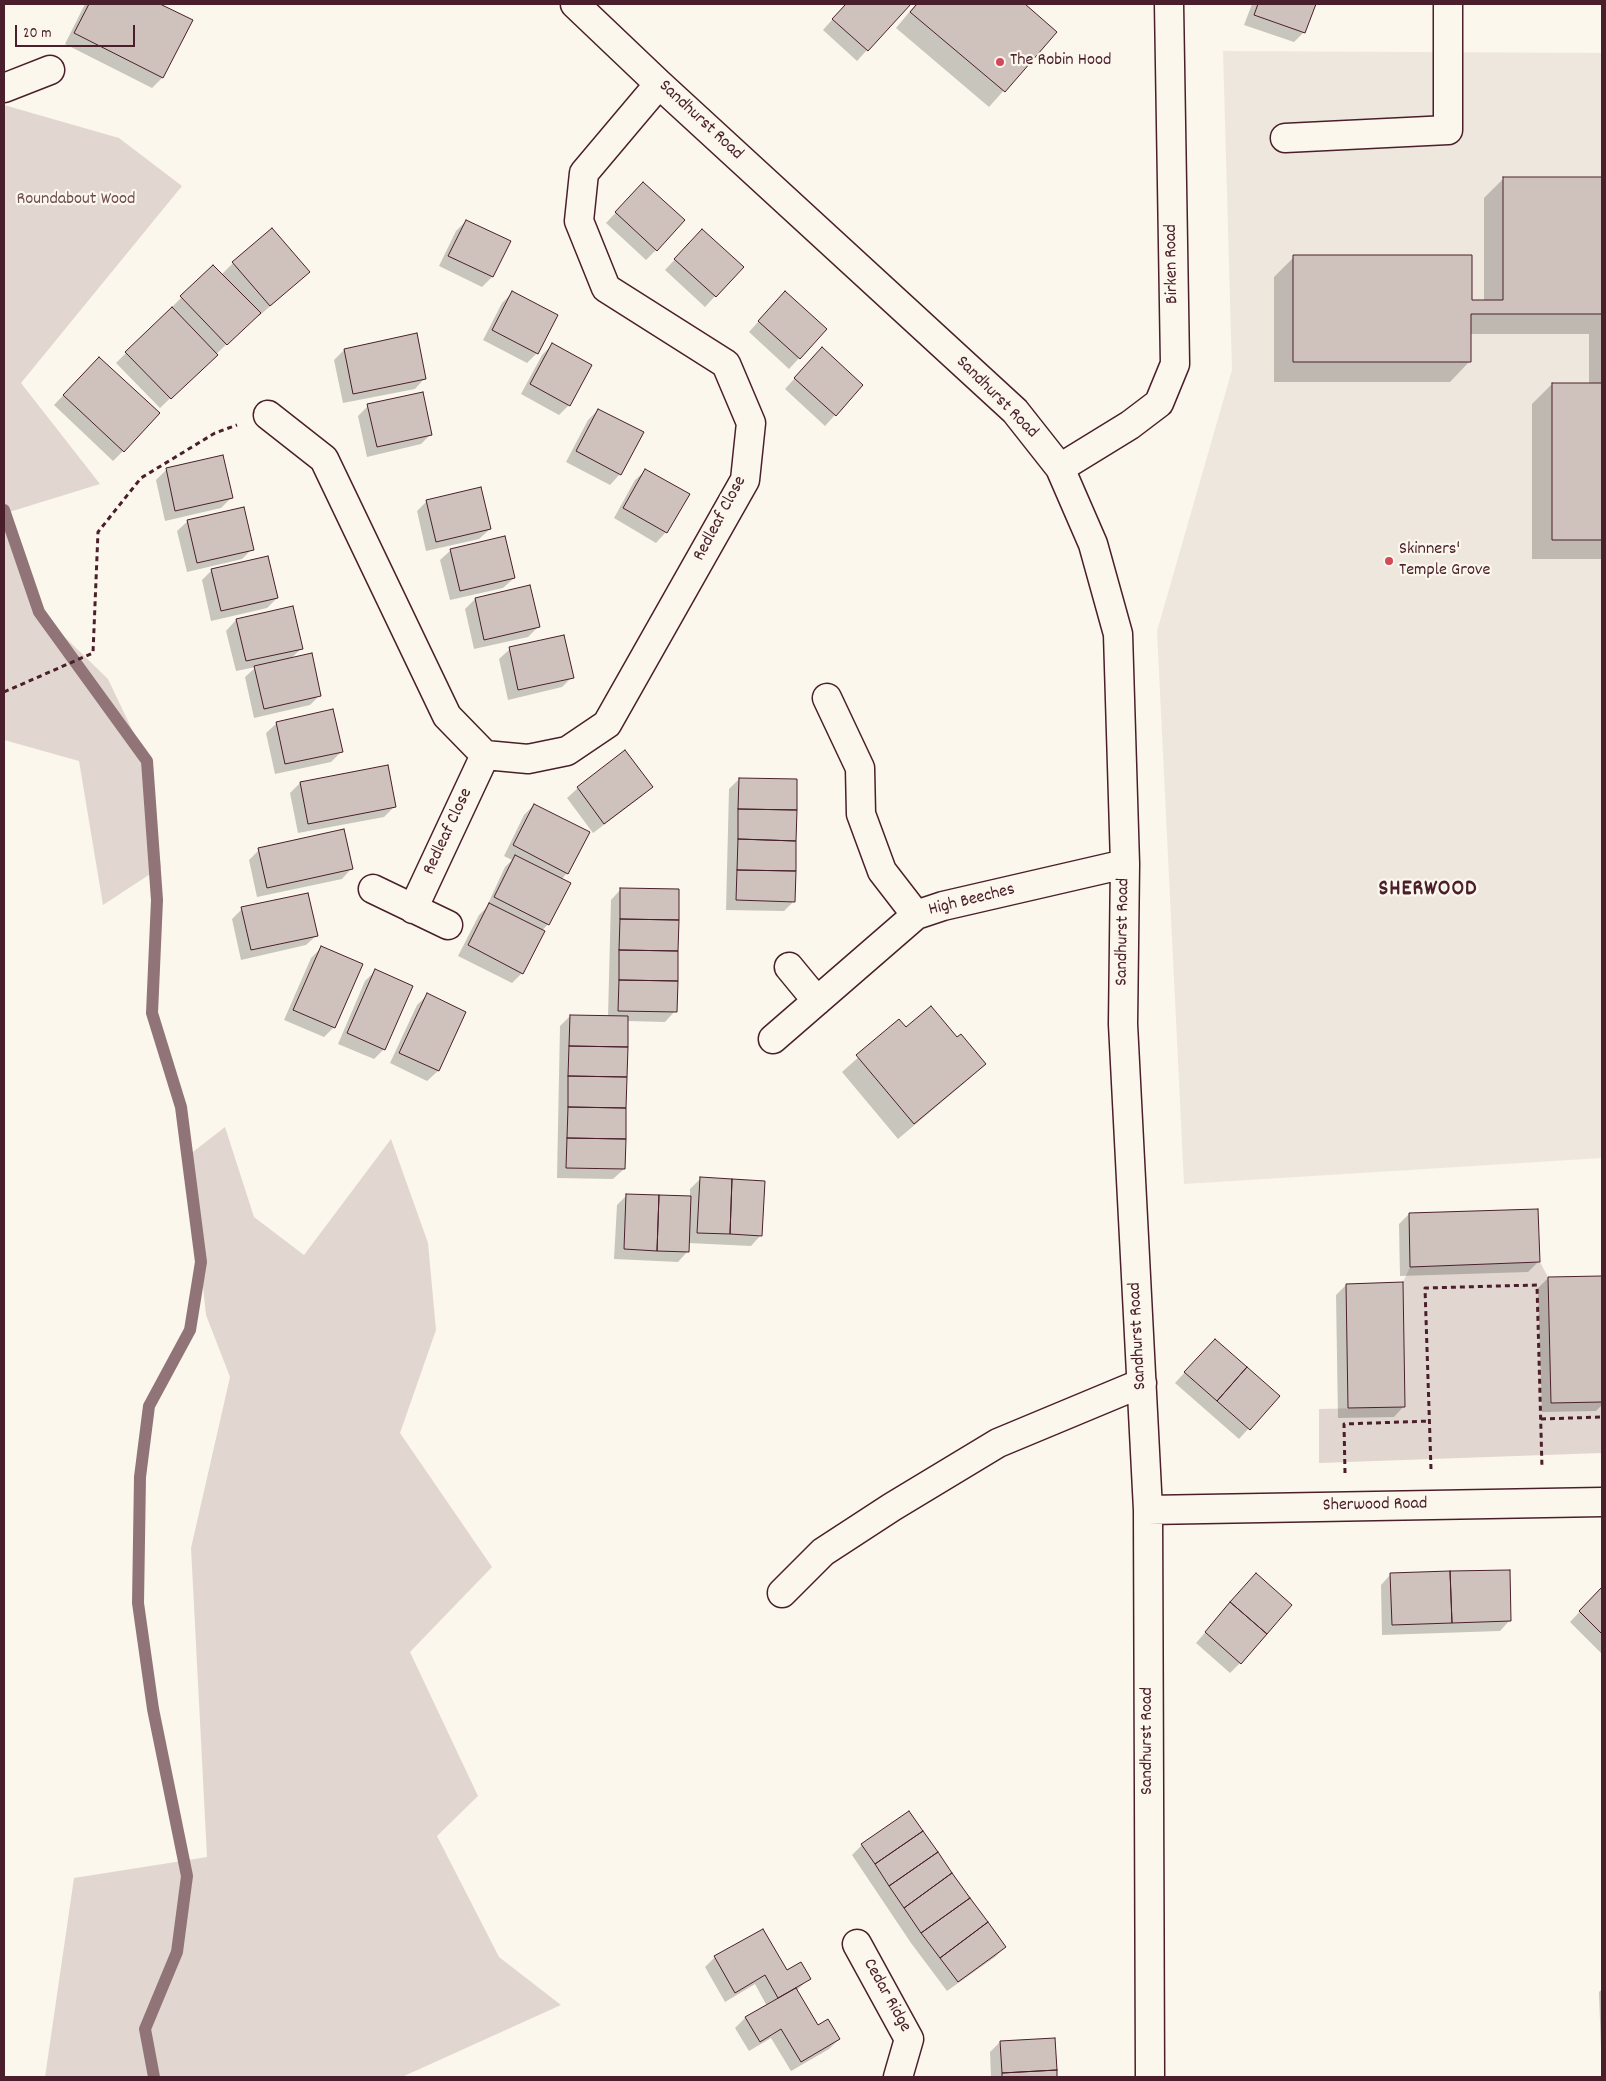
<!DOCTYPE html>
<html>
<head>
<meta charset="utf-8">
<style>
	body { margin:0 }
	#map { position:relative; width:1606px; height:2081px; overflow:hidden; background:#fbf7ec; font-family:Dekko,sans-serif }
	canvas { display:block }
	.frame { position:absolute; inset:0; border:5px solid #4a1f2b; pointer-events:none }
	.scale { position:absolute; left:15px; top:25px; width:120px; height:22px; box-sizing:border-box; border:2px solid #4a1f2b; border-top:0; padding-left:6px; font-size:15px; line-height:18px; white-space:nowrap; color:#4a1f2b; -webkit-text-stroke:4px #fbf7ec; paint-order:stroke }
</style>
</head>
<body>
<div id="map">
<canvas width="1606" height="2081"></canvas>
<div class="frame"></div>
<div class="scale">20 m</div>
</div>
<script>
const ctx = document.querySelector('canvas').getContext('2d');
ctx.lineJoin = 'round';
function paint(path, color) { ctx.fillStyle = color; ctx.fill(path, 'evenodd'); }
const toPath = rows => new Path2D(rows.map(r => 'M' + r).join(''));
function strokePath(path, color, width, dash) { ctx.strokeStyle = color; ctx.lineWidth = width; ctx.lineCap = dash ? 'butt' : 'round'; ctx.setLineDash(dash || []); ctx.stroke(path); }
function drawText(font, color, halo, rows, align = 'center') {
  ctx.font = font + ' Dekko,sans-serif'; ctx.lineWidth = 4.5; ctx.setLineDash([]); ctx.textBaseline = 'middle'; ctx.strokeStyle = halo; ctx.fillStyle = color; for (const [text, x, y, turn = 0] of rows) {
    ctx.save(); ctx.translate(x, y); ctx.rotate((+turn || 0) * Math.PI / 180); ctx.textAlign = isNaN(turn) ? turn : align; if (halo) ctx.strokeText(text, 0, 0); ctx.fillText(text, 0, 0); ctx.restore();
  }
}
paint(toPath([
	[1223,51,1602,53,1602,1158,1184,1184,1157,631,1232,370]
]), '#eee7de');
paint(toPath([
	[4,105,119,138,182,186,21,383,100,484,6,513,39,612,108,679,147,761,161,867,103,905,79,761,4,740],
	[225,1127,254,1217,304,1255,391,1139,428,1243,436,1330,400,1433,492,1567,410,1652,478,1796,437,1836,499,1957,561,2005,402,2077,45,2077,74,1878,207,1857,191,1548,230,1377,206,1315,189,1155],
	[1540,1262,1548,1277,1551,1403,1602,1402,1602,1453,1319,1463,1319,1409,1405,1407,1403,1282,1410,1267]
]), '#e2d7d0');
paint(toPath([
	[85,4,157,4,191,21,162,78,152,88,65,44],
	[846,4,909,4,857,61,823,30],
	[916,4,1023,4,1056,32,989,107,896,28],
	[1252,4,1314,4,1304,32,1294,42,1244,25],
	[1504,178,1602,178,1602,559,1532,559,1532,404,1552,384,1589,384,1589,334,1470,334,1470,361,1450,382,1274,382,1274,277,1294,257,1471,302,1484,301,1484,198],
	[633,194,656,250,646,260,606,223],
	[466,221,509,242,492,277,482,287,439,266,456,231],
	[692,241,742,267,705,307,665,270],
	[233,263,309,272,259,316,258,314,160,408,116,363,213,266,221,275],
	[512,293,537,353,527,363,483,340,502,303],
	[775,303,826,329,789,369,749,332],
	[416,335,425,378,415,389,343,403,334,360,344,350],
	[552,345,569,405,559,415,521,394,542,355],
	[812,359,862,385,825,426,785,389],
	[89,368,123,451,113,461,54,405],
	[368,406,431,434,421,444,367,457,358,416],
	[598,410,620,474,610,485,566,462,588,420],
	[167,469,231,498,221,508,165,521,156,480],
	[646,470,666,532,656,543,614,518,635,480],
	[427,501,490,529,479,539,426,551,417,511],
	[188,521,252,549,242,559,187,572,177,531],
	[451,550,514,578,503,588,450,600,440,560],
	[212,570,277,598,267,608,211,621,202,580],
	[529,586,538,627,528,637,474,649,465,609,475,599],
	[292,608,301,649,290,659,320,695,310,705,254,718,245,677,256,667,236,671,226,631,236,620],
	[510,649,572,677,562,687,508,700,499,659],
	[277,723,341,752,331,762,275,774,266,733],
	[625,752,651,787,641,797,593,833,567,798,578,788],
	[739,779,794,901,784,911,726,910,729,789],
	[300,783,395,806,384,817,298,833,290,793],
	[534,805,567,873,561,880,548,924,542,931,522,973,512,983,458,956,479,915,486,908,505,867,512,860,504,856,524,815],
	[259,850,352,868,342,879,257,897,249,860],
	[621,889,675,1011,665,1022,627,1021,624,1169,613,1179,557,1178,560,1026,570,1016,608,1017,611,900],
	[242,909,317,935,306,945,241,960,232,919],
	[321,948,334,1027,324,1037,284,1020,311,958],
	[375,971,384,1049,374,1059,338,1044,365,981],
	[427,995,465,1012,438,1071,427,1081,390,1063,417,1005],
	[899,1021,906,1029,957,1039,984,1064,969,1079,898,1139,842,1072],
	[700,1179,761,1235,751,1246,688,1243,688,1251,678,1262,614,1259,617,1205,627,1195,690,1198,690,1189],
	[1409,1214,1538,1262,1528,1272,1400,1276,1399,1224],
	[1602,1277,1602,1405,1596,1411,1542,1412,1538,1288,1548,1278],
	[1346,1285,1404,1406,1394,1417,1338,1418,1336,1295],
	[1205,1350,1278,1396,1239,1439,1175,1383],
	[1391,1574,1510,1620,1500,1631,1382,1635,1381,1585],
	[1246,1585,1240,1663,1230,1673,1196,1643],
	[1602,1588,1602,1654,1570,1622],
	[909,1813,1005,1947,995,1957,947,1991,911,1943,852,1855,862,1845],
	[715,1957,786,1971,809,1979,796,1991,817,2026,839,2039,829,2049,791,2071,771,2038,749,2051,735,2028,745,2018,767,2006,755,1984,725,2002,705,1967],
	[1602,1989,1602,2077,1599,1992],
	[1054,2039,1055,2077,991,2077,990,2052,1000,2042]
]), '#0003');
strokePath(toPath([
	[4,510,39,612,147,761,157,900,152,1013,181,1107,201,1262,190,1330,149,1406,140,1477,138,1603,153,1709,187,1876,177,1952,145,2029,154,2077]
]), '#907477', 12);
const building = toPath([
	[89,4,160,4,193,20,163,78,74,33,89,4],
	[846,4,911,4,868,51,832,19,846,4],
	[917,4,1025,4,1057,32,1005,92,910,12,917,4],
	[1258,4,1316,4,1305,33,1254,15,1258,4],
	[1503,177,1602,177,1602,314,1471,314,1471,362,1293,362,1293,255,1472,255,1472,300,1503,300,1503,177],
	[643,182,685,220,657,251,615,212,643,182],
	[466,220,511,241,493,277,448,256,466,220],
	[272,228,310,272,270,306,232,262,272,228],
	[702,229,744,267,716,297,674,259,702,229],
	[213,265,261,313,227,345,180,296,213,265],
	[512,291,558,315,538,354,492,330,512,291],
	[785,291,827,329,800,359,758,321,785,291],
	[172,307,218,355,171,399,125,352,172,307],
	[417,333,426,379,353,394,344,349,417,333],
	[552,343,592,365,570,406,530,384,552,343],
	[822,347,863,385,836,416,794,378,822,347],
	[99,357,160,413,124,452,63,395,99,357],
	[1552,383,1602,383,1602,540,1552,540,1552,383],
	[423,392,432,435,377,447,367,404,423,392],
	[598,409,644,432,621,475,576,451,598,409],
	[223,455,233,498,175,511,166,468,223,455],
	[645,469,690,494,667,533,623,508,645,469],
	[481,487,491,529,436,542,426,500,481,487],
	[244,507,254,550,197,563,187,520,244,507],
	[505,536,515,578,460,591,450,549,505,536],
	[268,556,278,598,221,611,211,569,268,556],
	[530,585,540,627,484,640,475,598,530,585],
	[293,606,303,649,246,661,236,619,293,606],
	[564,635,574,678,518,690,509,647,564,635],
	[312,653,321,696,264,709,254,666,312,653],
	[333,709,343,752,285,764,276,722,333,709],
	[625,750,653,787,604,824,577,787,625,750],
	[388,765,396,807,308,824,300,782,388,765],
	[739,778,797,779,797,810,738,809,739,778],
	[534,804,590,832,568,874,513,845,534,804],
	[738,809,797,810,796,841,738,839,738,809],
	[344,829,353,869,267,888,258,848,344,829],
	[738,839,796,841,796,871,737,870,738,839],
	[515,855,571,883,549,925,494,897,515,855],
	[737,870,796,871,795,902,736,900,737,870],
	[620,888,679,889,679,920,620,919,620,888],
	[308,893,318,936,251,950,241,907,308,893],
	[489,903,545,931,523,974,468,945,489,903],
	[620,919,679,920,678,951,619,950,620,919],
	[321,946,363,964,335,1028,293,1010,321,946],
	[619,950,678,951,678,981,619,980,619,950],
	[375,969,413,986,385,1050,347,1033,375,969],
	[619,980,678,981,677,1012,618,1011,619,980],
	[427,993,466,1012,439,1071,399,1053,427,993],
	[931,1006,957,1037,961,1034,986,1064,914,1124,856,1055,899,1019,906,1027,931,1006],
	[570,1015,628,1016,628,1047,569,1046,570,1015],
	[569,1046,628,1047,627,1077,568,1076,569,1046],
	[568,1076,627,1077,626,1108,568,1107,568,1076],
	[568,1107,626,1108,626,1139,567,1138,568,1107],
	[567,1138,626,1139,625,1169,566,1168,567,1138],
	[700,1177,732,1179,730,1234,697,1233,700,1177],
	[732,1179,765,1181,762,1236,730,1234,732,1179],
	[626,1194,659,1195,657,1251,624,1249,626,1194],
	[659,1195,691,1196,689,1252,657,1251,659,1195],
	[1538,1209,1540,1262,1410,1267,1409,1213,1538,1209],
	[1602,1276,1602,1402,1551,1403,1548,1277,1602,1276],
	[1403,1282,1405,1407,1348,1408,1346,1284,1403,1282],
	[1215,1339,1247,1367,1217,1401,1184,1372,1215,1339],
	[1247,1367,1280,1396,1250,1430,1217,1401,1247,1367],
	[1510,1570,1511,1621,1452,1623,1450,1571,1510,1570],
	[1450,1571,1452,1623,1392,1625,1390,1573,1450,1571],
	[1256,1573,1292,1605,1267,1634,1230,1602,1256,1573],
	[1602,1587,1602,1634,1579,1611,1602,1587],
	[1230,1602,1267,1634,1241,1664,1205,1632,1230,1602],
	[909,1811,923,1831,875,1864,861,1844,909,1811],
	[923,1831,938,1852,889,1886,875,1864,923,1831],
	[938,1852,952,1873,904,1908,889,1886,938,1852],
	[952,1873,970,1898,921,1933,904,1908,952,1873],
	[970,1898,988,1922,940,1958,921,1933,970,1898],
	[988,1922,1006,1947,958,1982,940,1958,988,1922],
	[763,1929,787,1970,801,1962,811,1979,778,1998,765,1975,735,1993,714,1956,763,1929],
	[796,1988,818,2025,828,2019,840,2039,801,2062,781,2029,760,2042,745,2017,796,1988],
	[1055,2038,1057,2070,1002,2073,1000,2041,1055,2038],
	[1057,2070,1057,2077,1002,2077,1002,2073,1057,2070]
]);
paint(building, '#cfc2bc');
strokePath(building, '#4a1f2b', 1);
const minor = toPath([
	[575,4,659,84,1015,411,1060,468,1093,544,1118,634,1125,864,1123,1024,1148,1510,1150,2077],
	[4,88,50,70],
	[1285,138,1448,130,1448,4],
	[268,415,324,459,447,716,485,755,528,759,567,751,607,724,745,480,751,423,726,364,606,288,579,221,584,173,659,84],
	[1060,468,1130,425,1159,403,1175,364,1169,4],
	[827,698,860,768,861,814,882,871,916,915],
	[373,889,448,925],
	[413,909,485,755],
	[789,967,817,1001],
	[773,1039,916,915,943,906,1125,864],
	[1148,1510,1602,1502],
	[782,1593,823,1552,892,1507,998,1443,1142,1383],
	[857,1944,909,2039,898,2077]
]);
strokePath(minor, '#4a1f2b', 31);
strokePath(toPath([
	[4,692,93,653,98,532,141,478,215,433,237,425],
	[1541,1419,1602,1417],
	[1431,1469,1425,1288,1537,1285,1542,1468],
	[1345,1473,1344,1424,1430,1421]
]), '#4a1f2b', 3, [5, 4]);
strokePath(minor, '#fbf7ec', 28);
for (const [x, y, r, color] of [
	[1000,62,5,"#d1495b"],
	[1389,561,5,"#d1495b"]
]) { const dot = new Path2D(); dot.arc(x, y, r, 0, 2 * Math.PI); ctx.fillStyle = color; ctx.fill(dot); strokePath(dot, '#fbf7ec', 2); }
drawText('18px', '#4a1f2b', '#fbf7ec', [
	["The Robin Hood",1010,62],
	["Skinners'",1399,551],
	["Temple Grove",1399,572]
], 'left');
drawText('18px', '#4a1f2b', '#fbf7ec', [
	["Sandhurst Road",700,121,43],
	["Birken Road",1173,264,-91],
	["Sandhurst Road",996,398,45],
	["Redleaf Close",721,519,-62],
	["Redleaf Close",449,832,-65],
	["High Beeches",972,901,-14],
	["Sandhurst Road",1124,932,-89],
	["Sandhurst Road",1139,1336,-93],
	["Sherwood Road",1375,1506,-1],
	["Sandhurst Road",1149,1741,-90],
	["Cedar Ridge",886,1996,61]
]);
drawText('18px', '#704d54', '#fbf7ec', [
	["Roundabout Wood",76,201]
]);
ctx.letterSpacing = '1px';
drawText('bold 22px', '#4a1f2b', '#fbf7ec', [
	["SHERWOOD",1428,891]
]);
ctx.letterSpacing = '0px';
</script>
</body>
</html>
